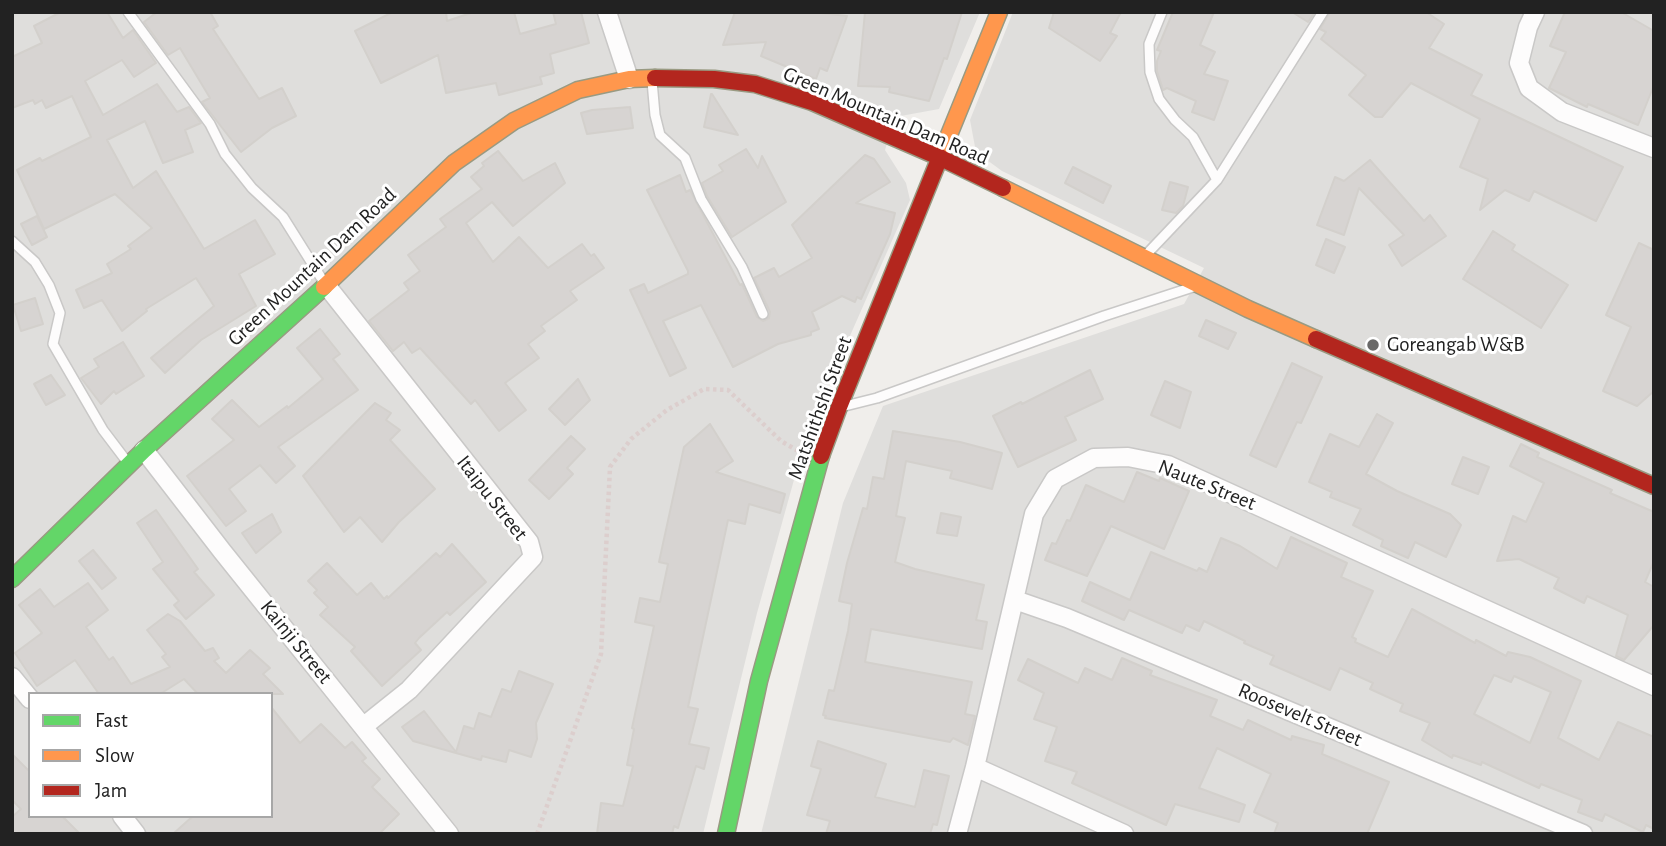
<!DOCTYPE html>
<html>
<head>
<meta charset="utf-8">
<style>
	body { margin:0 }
	#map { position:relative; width:1666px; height:846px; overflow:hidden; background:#f0eeeb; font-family:"Alegreya Sans",sans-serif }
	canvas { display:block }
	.frame { position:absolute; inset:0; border:14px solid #222; pointer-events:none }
	.legend { position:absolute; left:28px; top:692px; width:245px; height:126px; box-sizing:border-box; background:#fff; border:2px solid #a7a7a7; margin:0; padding:9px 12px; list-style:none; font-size:21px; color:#222 }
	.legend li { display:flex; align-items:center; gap:14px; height:35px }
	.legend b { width:35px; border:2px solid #a7a7a7 }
</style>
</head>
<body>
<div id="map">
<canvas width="1666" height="846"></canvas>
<div class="frame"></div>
<ul class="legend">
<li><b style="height:9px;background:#63d668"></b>Fast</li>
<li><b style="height:9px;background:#ff974d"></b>Slow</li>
<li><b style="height:9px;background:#b3261e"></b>Jam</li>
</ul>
</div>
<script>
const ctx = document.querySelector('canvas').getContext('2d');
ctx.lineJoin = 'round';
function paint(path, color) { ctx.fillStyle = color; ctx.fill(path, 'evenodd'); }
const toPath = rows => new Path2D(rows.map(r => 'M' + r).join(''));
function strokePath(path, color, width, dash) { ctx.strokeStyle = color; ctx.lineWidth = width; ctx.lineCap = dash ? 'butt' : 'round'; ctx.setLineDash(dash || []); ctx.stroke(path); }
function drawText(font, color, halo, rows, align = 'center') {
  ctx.font = font + ' "Alegreya Sans",sans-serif'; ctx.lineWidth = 6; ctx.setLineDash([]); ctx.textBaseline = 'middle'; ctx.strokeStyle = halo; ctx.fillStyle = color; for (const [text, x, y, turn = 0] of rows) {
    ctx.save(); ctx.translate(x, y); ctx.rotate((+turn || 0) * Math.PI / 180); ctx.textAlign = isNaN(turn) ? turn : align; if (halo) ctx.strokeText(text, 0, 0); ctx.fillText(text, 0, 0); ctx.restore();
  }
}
paint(toPath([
	[12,12,980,12,939,109,895,117,885,150,906,183,910,200,807,433,757,613,703,834,12,834],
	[30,694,271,694,271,816,30,816],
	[1013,12,1654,12,1654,834,761,834,843,503,883,406,1184,304,1204,268,1002,171,976,152,970,120]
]), '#dfdedc');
const building = toPath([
	[61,12,107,12,123,38,133,30,156,63,134,77,122,60,85,81,103,115,157,84,177,112,189,107,201,123,185,130,193,152,163,163,145,121,107,140,133,188,156,171,204,249,255,220,275,254,239,274,256,306,201,340,165,373,151,358,214,306,196,278,146,309,147,311,122,331,102,300,84,308,76,290,112,273,107,264,131,249,128,246,152,228,115,194,44,229,17,170,40,158,42,161,91,137,72,96,46,108,42,100,35,104,33,100,12,108,12,57,42,43,34,26,61,12],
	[157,12,210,12,218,26,213,29,259,99,282,88,296,116,272,128,241,152,202,102,210,98,180,48,168,55,144,22,157,12],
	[393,12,446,12,447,21,474,12,514,12,520,34,556,24,553,12,581,12,589,43,550,54,554,73,540,77,542,84,499,95,496,83,446,93,438,55,381,83,355,31,393,12],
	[735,12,812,12,847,16,827,71,820,68,816,79,761,56,766,42,723,45,735,12],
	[865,12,962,12,947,59,944,58,929,101,889,92,890,87,858,86,865,12],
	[1054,12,1121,12,1110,33,1117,36,1100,61,1049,28,1054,12],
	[1173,12,1214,12,1200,45,1215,52,1204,74,1228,81,1214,120,1192,112,1196,101,1167,88,1163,90,1157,71,1157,61,1161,51,1157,50,1173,12],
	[1292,12,1315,12,1308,22,1292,12],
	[1330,12,1426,12,1444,24,1429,48,1482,75,1471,95,1623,167,1596,221,1534,191,1529,201,1505,190,1480,210,1488,179,1460,167,1480,119,1411,83,1382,117,1375,117,1349,95,1366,75,1321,39,1326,32,1320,29,1330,12],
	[1565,12,1621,12,1654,31,1654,85,1638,125,1588,104,1587,107,1549,88,1566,52,1550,46,1565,12],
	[711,94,712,94,738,135,704,127,711,94],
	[630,107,633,128,587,134,581,113,592,110,630,107],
	[746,149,758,168,762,156,786,202,732,237,707,196,702,183,723,171,719,165,746,149],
	[498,151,523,181,555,163,565,183,513,226,492,202,466,223,493,262,519,237,548,268,582,244,591,256,594,254,604,268,570,291,577,300,541,326,545,331,528,344,539,358,505,383,526,410,499,431,475,400,471,404,420,348,412,353,404,342,393,351,369,321,409,290,404,283,420,271,408,255,446,227,440,219,482,189,471,177,484,166,482,163,498,151],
	[865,155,874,159,890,182,856,203,895,213,890,234,861,299,857,297,855,302,842,296,812,312,819,329,811,332,811,335,778,344,733,367,701,305,663,321,686,368,670,376,630,290,644,284,648,293,688,274,688,271,647,190,680,175,686,192,690,190,740,285,742,284,757,317,763,321,769,318,770,312,754,278,774,268,779,277,812,258,792,225,865,155],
	[1370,160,1424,221,1430,215,1446,236,1402,266,1389,245,1404,235,1359,188,1344,235,1317,225,1335,177,1344,181,1370,160],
	[1073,167,1111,186,1103,203,1065,183,1073,167],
	[1170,182,1188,187,1183,206,1176,213,1162,210,1170,182],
	[37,216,47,237,32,245,21,224,37,216],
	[1493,231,1515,245,1512,250,1568,285,1541,328,1463,279,1493,231],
	[1326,239,1345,247,1334,273,1316,265,1326,239],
	[1639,243,1654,250,1654,391,1637,406,1603,391,1631,327,1606,315,1639,243],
	[35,298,43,324,21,331,13,305,35,298],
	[1206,320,1236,333,1228,349,1199,336,1206,320],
	[320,329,340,354,333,359,358,390,278,447,295,466,276,483,260,465,229,489,246,511,226,526,187,476,234,440,212,419,232,400,259,427,287,406,288,408,323,379,297,348,320,329],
	[123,342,144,376,116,394,114,391,101,404,81,378,99,367,94,359,123,342],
	[1292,363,1322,377,1301,423,1297,422,1276,467,1250,455,1292,363],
	[1090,370,1103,399,1065,417,1076,440,1018,467,993,416,1021,402,1022,404,1090,370],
	[51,375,65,395,46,405,34,384,51,375],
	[578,379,590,400,565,425,549,409,578,379],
	[1165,381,1191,392,1180,428,1151,415,1165,381],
	[375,403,391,413,386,420,400,430,390,440,435,489,399,522,382,542,360,517,344,532,303,476,375,403],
	[1377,414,1393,423,1366,474,1397,491,1450,514,1461,525,1446,557,1415,542,1408,558,1381,546,1383,540,1353,525,1361,509,1330,497,1332,492,1309,482,1330,434,1359,447,1377,414],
	[710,424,733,461,716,472,785,494,780,513,749,504,745,524,728,520,688,707,698,709,689,744,709,748,704,769,696,766,678,828,674,826,672,834,597,834,601,803,623,806,633,766,627,765,634,729,632,728,654,626,635,622,640,598,660,602,668,564,659,562,684,447,710,424],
	[893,431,960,442,1002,453,992,489,950,478,952,471,906,461,896,516,905,518,895,562,915,569,984,585,976,620,987,622,982,649,871,629,865,662,972,682,965,714,975,716,968,745,953,738,950,742,825,718,826,716,823,715,829,690,834,691,848,631,852,604,839,601,847,563,863,508,867,509,873,477,884,479,893,431],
	[571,436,585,449,567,468,573,474,549,499,529,480,571,436],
	[1521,444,1539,453,1537,457,1612,490,1610,493,1654,512,1654,561,1645,582,1654,587,1654,625,1624,660,1616,656,1628,615,1587,596,1584,603,1554,588,1559,578,1519,559,1497,561,1513,516,1526,522,1544,483,1510,466,1521,444],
	[1463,457,1489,467,1478,494,1452,484,1463,457],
	[1137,472,1159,481,1160,478,1189,491,1164,549,1111,526,1087,576,1045,560,1052,543,1056,544,1067,520,1070,521,1086,485,1124,502,1137,472],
	[156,510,198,569,194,572,214,595,186,619,174,605,179,601,153,569,163,562,137,523,156,510],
	[941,513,961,517,957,536,937,533,941,513],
	[272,514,281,532,256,553,242,533,272,514],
	[1291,537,1347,563,1341,577,1373,591,1352,637,1356,639,1355,642,1388,657,1412,609,1475,643,1476,640,1506,656,1508,652,1530,657,1581,681,1558,738,1599,760,1618,722,1654,737,1654,829,1646,825,1643,832,1605,814,1602,821,1578,812,1582,800,1541,784,1539,788,1482,762,1481,765,1453,755,1452,758,1422,740,1430,723,1400,711,1403,704,1370,689,1373,683,1340,668,1330,690,1270,664,1274,656,1244,643,1245,641,1204,621,1199,631,1186,625,1182,633,1129,610,1124,620,1082,601,1090,582,1130,600,1151,552,1197,571,1199,568,1207,572,1221,538,1240,546,1277,569,1291,537],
	[1494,675,1511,682,1514,676,1551,692,1530,743,1474,714,1494,675],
	[452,544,486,582,450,615,447,612,419,638,415,643,421,650,382,686,351,651,355,647,320,615,328,607,314,593,317,590,308,581,327,563,357,595,371,583,384,599,387,596,388,598,436,553,440,557,452,544],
	[93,550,116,578,102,589,79,561,93,550],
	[88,583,108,610,86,627,109,660,113,657,131,684,170,667,162,657,166,654,147,630,168,614,180,621,205,651,213,648,219,658,214,661,226,673,250,650,270,668,263,674,283,694,198,694,184,679,160,694,99,694,75,660,37,686,15,653,42,633,19,605,40,589,54,607,88,583],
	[1122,658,1152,671,1150,675,1217,700,1210,716,1243,730,1248,720,1291,740,1292,736,1324,745,1322,754,1389,782,1367,834,1274,834,1278,823,1254,812,1271,774,1217,748,1199,788,1245,805,1239,822,1175,804,1166,825,1072,783,1077,772,1045,761,1057,727,1034,719,1044,693,1018,680,1028,659,1078,683,1085,668,1112,680,1122,658],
	[519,671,553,684,536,723,537,739,531,757,509,750,506,762,482,756,481,760,413,741,402,727,424,711,456,752,464,726,474,729,479,713,491,717,502,689,511,692,519,671],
	[271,707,300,743,321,724,345,748,352,742,366,758,362,761,380,779,372,787,399,814,379,834,173,834,193,816,271,816,271,707],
	[818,741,886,764,875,797,915,807,924,770,949,776,937,825,933,824,930,834,826,834,830,821,807,815,821,769,811,766,818,741],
	[12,754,30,772,30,816,62,816,80,834,12,834,12,817,21,809,12,800,12,754]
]);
paint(building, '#d7d4d2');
strokePath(building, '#d3d0cc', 2);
const lane = toPath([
	[128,12,210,124,225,154,252,188,283,217,325,284],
	[1162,12,1149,44,1150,72,1159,99,1175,120,1193,137,1217,180],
	[652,81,655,115,660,135,685,158,701,199,742,267,763,314],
	[12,241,35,262,49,285,60,313,53,344,103,430,128,463],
	[1144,257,1217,180,1323,12],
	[845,406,877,398,1104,316,1193,287]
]);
const street = toPath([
	[607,12,629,79],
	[1535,12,1528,27,1519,63,1529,88,1562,112,1654,148],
	[326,285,529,542,533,557,409,690,364,726],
	[144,450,222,551,449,834],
	[1015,600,1067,618,1583,834],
	[12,677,30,699],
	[975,767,1124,834],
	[122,816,136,834],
	[957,834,975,767,1034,514,1055,479,1094,458,1128,457,1168,465,1654,686]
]);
const fast = toPath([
	[12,579,144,450,324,287],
	[726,834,759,681,821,456]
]);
const slow = toPath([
	[940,157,999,12],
	[1003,188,1248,309,1316,339],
	[324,287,454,163,514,121,578,90,629,79,655,78]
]);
const jam = toPath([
	[655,78,714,79,755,84,812,102,941,158,1003,188],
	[1316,339,1654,486],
	[821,456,839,407,940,157]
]);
strokePath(lane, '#c9c8c7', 12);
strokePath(street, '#c9c8c7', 21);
strokePath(fast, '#999a82', 19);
strokePath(slow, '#999a82', 19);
strokePath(jam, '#999a82', 19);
strokePath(toPath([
	[537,834,601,654,610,467,631,439,667,410,704,389,728,390,781,441,800,452]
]), '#dccecd', 4.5, [3.5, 3.5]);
strokePath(lane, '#fdfcfc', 9);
strokePath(street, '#fdfcfc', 18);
strokePath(fast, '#63d668', 16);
strokePath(slow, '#ff974d', 16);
strokePath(jam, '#b3261e', 16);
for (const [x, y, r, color] of [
	[1373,345,7,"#6a6968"]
]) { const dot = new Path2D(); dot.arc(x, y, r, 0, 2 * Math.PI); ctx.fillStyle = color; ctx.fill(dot); strokePath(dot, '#fff', 2.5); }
drawText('21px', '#222', '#fff', [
	["Green Mountain Dam Road",886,116,23],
	["Green Mountain Dam Road",312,267,-43],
	["Matshithshi Street",820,408,-70],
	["Naute Street",1207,485,22],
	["Itaipu Street",492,498,52],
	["Kainji Street",296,642,51],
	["Roosevelt Street",1300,715,23]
]);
drawText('21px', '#222', '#fff', [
	["Goreangab W&B",1387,345]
], 'left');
</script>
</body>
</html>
